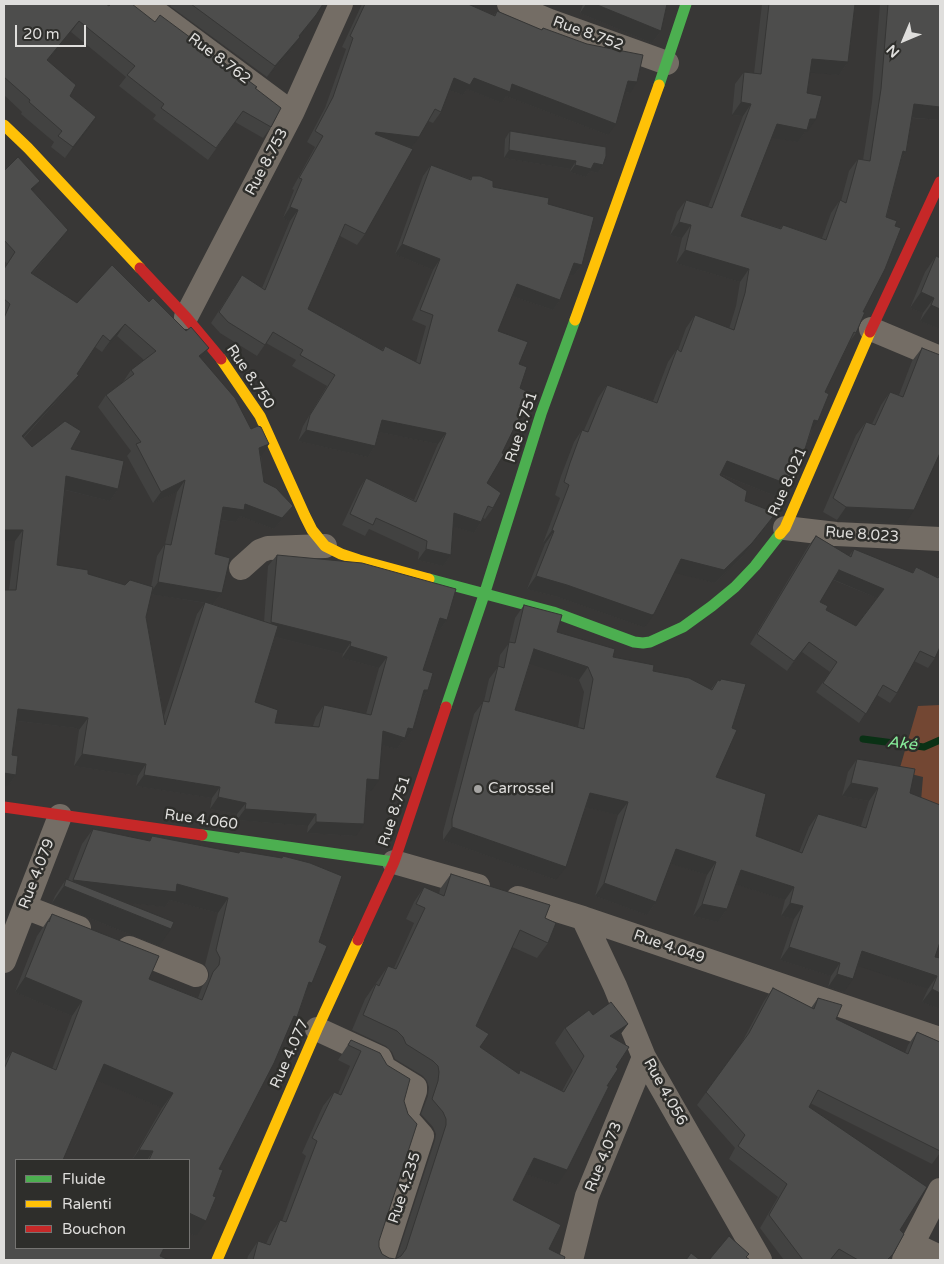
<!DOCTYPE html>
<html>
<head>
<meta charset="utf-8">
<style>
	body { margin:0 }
	#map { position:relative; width:944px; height:1264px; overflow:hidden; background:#383736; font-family:"Varela Round",sans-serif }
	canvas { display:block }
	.frame { position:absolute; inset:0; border:5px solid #dfdedc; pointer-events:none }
	.legend { position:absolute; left:15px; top:1159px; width:175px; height:90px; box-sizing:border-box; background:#2e2e2b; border:1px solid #757472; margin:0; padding:6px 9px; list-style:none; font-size:15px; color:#dfdedc }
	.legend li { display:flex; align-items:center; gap:10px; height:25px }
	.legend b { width:25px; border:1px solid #757472 }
	.north { position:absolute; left:879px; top:15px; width:50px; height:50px; -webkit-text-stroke:4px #2e2e2b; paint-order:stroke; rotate:225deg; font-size:14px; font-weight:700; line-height:20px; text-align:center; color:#dfdedc }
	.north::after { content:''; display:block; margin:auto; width:18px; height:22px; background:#dfdedc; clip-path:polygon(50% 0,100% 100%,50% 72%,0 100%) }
	.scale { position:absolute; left:15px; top:25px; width:71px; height:22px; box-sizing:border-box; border:2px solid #dfdedc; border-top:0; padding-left:6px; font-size:15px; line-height:18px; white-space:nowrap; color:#dfdedc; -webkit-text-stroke:4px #2e2e2b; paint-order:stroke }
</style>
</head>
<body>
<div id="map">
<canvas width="944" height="1264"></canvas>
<div class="frame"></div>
<ul class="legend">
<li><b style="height:6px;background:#4caf50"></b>Fluide</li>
<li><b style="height:6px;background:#ffc107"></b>Ralenti</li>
<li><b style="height:6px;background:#c62828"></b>Bouchon</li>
</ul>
<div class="north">N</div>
<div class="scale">20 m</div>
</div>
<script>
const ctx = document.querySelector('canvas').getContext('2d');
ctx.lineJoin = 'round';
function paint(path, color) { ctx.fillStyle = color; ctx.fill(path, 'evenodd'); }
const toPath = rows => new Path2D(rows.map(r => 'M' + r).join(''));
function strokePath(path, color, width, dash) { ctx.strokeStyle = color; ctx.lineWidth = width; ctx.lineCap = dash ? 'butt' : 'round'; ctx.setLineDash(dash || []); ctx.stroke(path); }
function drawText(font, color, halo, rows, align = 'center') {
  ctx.font = font + ' "Varela Round",sans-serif'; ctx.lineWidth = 5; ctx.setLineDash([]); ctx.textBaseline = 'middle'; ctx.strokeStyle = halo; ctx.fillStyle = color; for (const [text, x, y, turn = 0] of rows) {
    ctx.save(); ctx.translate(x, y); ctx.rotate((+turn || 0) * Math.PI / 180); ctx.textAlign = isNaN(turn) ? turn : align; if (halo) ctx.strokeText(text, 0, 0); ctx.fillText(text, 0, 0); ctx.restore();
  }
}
paint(toPath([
	[940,705,940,809,921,801,923,777,899,771,918,706]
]), '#734733');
strokePath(toPath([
	[863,739,924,747,940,740]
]), '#0a3115', 7);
strokePath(toPath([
	[145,4,292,113],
	[509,4,550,21,667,63],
	[186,317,292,113,341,4],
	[871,329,940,358],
	[785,528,836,534,940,539],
	[241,568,260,551,268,548,325,546],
	[394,862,478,886],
	[518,898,583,918,940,1039],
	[25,907,79,928],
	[583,918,615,986,644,1057,760,1260],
	[129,948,196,975],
	[4,961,60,816],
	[317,1029,380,1058,384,1068,415,1087,415,1091,407,1114,408,1120,422,1136,382,1260],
	[912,1244,940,1257],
	[571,1260,587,1196,644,1057],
	[904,1260,940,1190]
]), '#746d65', 24);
strokePath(toPath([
	[659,85,686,4],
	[429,579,553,612,634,642,643,643,650,642,683,627,712,606,735,587,755,566,780,534],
	[446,707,485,592,541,414,575,320],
	[202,835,394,862]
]), '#4caf50', 11);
strokePath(toPath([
	[4,125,28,148,140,268],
	[575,320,659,85],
	[221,359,260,416,305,516,312,530,325,546,341,554,359,560,429,579],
	[780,534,785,528,870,332],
	[217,1260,317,1029,358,940]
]), '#ffc107', 11);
strokePath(toPath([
	[140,268,186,317,221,359],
	[870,332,940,182],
	[4,807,202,835],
	[358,940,394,862,446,707]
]), '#c62828', 11);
paint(toPath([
	[4,4,109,6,155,22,256,88,271,127,263,138,235,122,208,160,153,119,156,115,119,86,126,77,71,32,48,60,70,96,96,117,65,158,51,147,54,142,21,114,22,112,4,95],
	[172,4,323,4,308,26,299,37,292,49,267,77,170,6],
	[362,4,468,4,494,15,497,11,541,30,543,28,630,93,625,92,608,135,506,96,502,103,467,89,463,95,449,90,441,112,433,123,428,121,412,147,409,147,365,234,357,245,340,236,308,309,382,350,385,346,416,362,426,326,412,320,433,270,395,254,423,176,431,165,470,179,472,176,493,187,548,204,582,265,574,275,570,274,560,300,553,310,512,296,498,331,519,364,487,483,493,508,485,519,483,518,481,522,474,533,453,526,451,555,443,566,418,560,419,552,369,529,365,536,342,525,359,489,366,478,414,500,438,444,379,432,375,446,368,457,298,441,303,426,327,386,292,366,296,360,266,343,257,356,220,333,211,323,242,275,262,288,290,221,283,218,294,190,292,189,315,147,307,142,325,108,346,49,342,47],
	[583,4,667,4,661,31,652,43,580,13],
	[762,4,855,4,848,62,839,75,810,72,807,93,807,132,805,132,798,142,771,137,741,216,780,228,783,225,822,238,831,213,840,200,841,201,849,171,858,159,863,160,872,102,880,4,940,4,940,120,912,118,906,152,901,159,863,312,856,333,850,341,825,392,804,452,795,465,787,484,778,497,720,474,720,475,745,501,776,513,767,526,743,556,715,583,674,572,645,627,643,627,558,597,527,589,545,544,543,543,560,498,555,495,561,476,574,442,582,430,584,430,598,398,607,385,653,401,668,362,677,349,678,350,686,328,695,315,729,329,736,306,740,282,676,263,682,238,670,235,677,212,686,200,708,207,743,116,732,115,735,84,744,72,754,73],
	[510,131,603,165,598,173,590,171,586,177,570,172,571,169,504,158,505,139],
	[4,171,33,191,60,241,32,274,77,303,149,302,209,348,201,359,261,456,264,482,293,506,284,517,274,529,240,516,236,522,221,520,215,554,222,593,213,604,264,622,268,566,277,555,447,620,439,631,436,631,423,670,428,690,421,701,413,729,405,741,403,740,397,749,382,745,371,791,366,791,356,836,307,833,308,826,237,820,237,814,210,809,212,798,136,786,138,776,74,766,79,730,76,728,17,721,12,755,16,775,8,786,9,590,15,541,4,541,4,269,7,264,4,260],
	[117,336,144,360,131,370,123,382,106,395,98,407,131,451,127,456,153,503,177,492,165,544,157,556,151,587,125,585,57,565,65,490,110,501,118,489,71,449,32,447,24,438,70,386,79,375,77,374,95,347,102,352],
	[151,594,205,603,197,614,164,716,146,617],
	[275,637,343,654,342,658,379,668,366,714,324,705,316,717,313,726,275,723,255,702],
	[936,256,940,258,940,329,920,321,923,313,910,308,925,272],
	[922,348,905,524,837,520,823,512,856,435,866,422,872,424,881,405,890,392,899,395,912,361],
	[816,536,849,556,854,549,912,573,916,567,937,577,940,573,940,647,935,658,928,668,914,661,897,693,890,703,877,695,859,723,816,692,830,672,802,652,787,671,750,644,809,545],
	[833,580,877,598,856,626,826,610,820,602],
	[524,605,557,632,613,657,653,671,711,689,718,680,716,777,756,836,799,852,809,827,818,814,861,826,869,801,842,796,848,772,857,759,910,793,935,957,940,958,940,1009,922,1002,928,989,857,965,844,992,828,987,831,976,780,960,794,919,781,916,785,900,736,884,727,909,718,922,693,916,707,875,670,863,656,902,647,915,595,896,618,815,586,807,556,880,443,840,443,832,474,714,484,701,489,679,498,667,500,655,509,643,515,618],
	[530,663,579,680,584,692,578,727,515,710],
	[93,829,149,841,152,836,238,853,240,851,281,858,283,856,319,942,306,992,297,1017,289,1028,219,1169,196,1236,189,1233,189,1160,132,1160,162,1108,97,1080,16,1160,160,1256,4,1260,4,1062,12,1051,52,1069,72,1016,15,992,37,936,52,914,149,979,198,998,202,987,209,977,209,973,205,965,218,913,170,900,165,907,124,902,159,946,52,903,55,896,66,879,68,880,82,844],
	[451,874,545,918,548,943,537,958,512,947,476,1026,480,1047,518,1074,520,1070,562,1091,573,1071,555,1043,565,1028,593,1015,628,1024,616,1040,616,1067,607,1086,557,1185,526,1174,513,1200,549,1249,564,1260,247,1260,248,1256,258,1241,266,1244,270,1235,280,1220,282,1221,306,1156,302,1153,323,1106,334,1092,338,1094,350,1066,338,1060,351,1040,404,1101,379,1241,379,1247,382,1254,389,1258,395,1259,397,1257,435,1140,436,1134,433,1127,421,1114,428,1096,429,1087,427,1081,423,1076,395,1059,392,1052,386,1046,352,1030,365,999,388,966,394,968,414,923,406,919,414,902,424,887,439,894,440,889],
	[773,988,811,1008,818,998,836,1019,905,1053,908,1045,917,1032,940,1042,940,1153,932,1164,810,1103,809,1107,900,1230,889,1260,784,1260,760,1228,778,1197,729,1159,735,1148,697,1105,741,1044,764,1001]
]), '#424241');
paint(toPath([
	[586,4,595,4,661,31,652,43,580,13],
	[316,15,308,26,291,47,299,36],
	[79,21,71,32,39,71,47,60],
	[300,37,292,49,267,77,275,66],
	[812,59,848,62,839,75,803,72],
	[454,78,474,78,512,84,616,124,608,135,506,96,502,103,467,89,463,95,446,89],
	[628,81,637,82,630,93,621,91],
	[741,102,751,104,743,116,732,115],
	[914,104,940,107,940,120,905,117],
	[96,117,89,128,65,158,73,147],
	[810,119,816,119,807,132,805,132,798,142,768,137,777,124],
	[376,132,419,137,412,147,368,143],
	[509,150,576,161,571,169,504,158],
	[903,151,906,152,897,164],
	[594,163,603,165,598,173,590,171,586,177,570,172,575,165],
	[40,181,32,192,31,189],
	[290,207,298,210,290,221,283,218],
	[679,222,691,225,682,238,670,235],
	[68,230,60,241,23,284,31,273],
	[402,244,440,259,433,270,395,254],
	[685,250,749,269,740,282,676,263],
	[574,263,582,265,574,275,567,274],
	[517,284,560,300,553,310,509,295],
	[921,292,934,298,923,313,910,308],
	[931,305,940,309,940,329,920,321],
	[125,324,117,336,102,352,110,341],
	[209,348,201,359,199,356],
	[79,375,70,386,14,448,22,436],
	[382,420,446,433,438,444,374,431],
	[814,420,818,421,809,433],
	[306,430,375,446,368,457,298,441],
	[269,444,261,456,251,460,259,448],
	[800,451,804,452,795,465,791,464],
	[727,461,787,484,778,497,718,473],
	[66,476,118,489,110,501,58,488],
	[185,480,177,492,153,503,161,492],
	[245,504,293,506,284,517,274,529,240,516,236,522,215,519,223,507],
	[846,507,914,510,905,524,837,520],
	[454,513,481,522,474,533,446,524],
	[776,513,767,526,743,556,715,583,672,572,681,559],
	[4,530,23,530,15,541,4,541],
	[552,530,554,531,545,544,543,543],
	[426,549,451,555,443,566,418,560],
	[839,570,884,589,877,598,832,579],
	[536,576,567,585,654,614,645,627,643,627,558,597,527,589],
	[158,582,222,593,213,604,150,594],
	[440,618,447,620,439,631,432,630],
	[271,622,351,642,343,654,263,634],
	[809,642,802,652,787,671,794,661],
	[350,646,387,657,379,668,342,658],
	[534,649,588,667,579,680,525,662],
	[424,690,428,690,420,702],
	[18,709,84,717,88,718,79,730,76,728,10,720],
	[408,728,413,729,405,741,403,740,397,749,374,743,383,731],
	[82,754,146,764,138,776,74,766],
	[4,773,16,775,8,786,4,786],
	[144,775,220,787,212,798,136,786],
	[367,779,379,780,371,791,359,790],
	[851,783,878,788,869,801,842,796],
	[590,793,628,802,618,815,581,806],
	[218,797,246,803,237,814,210,809],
	[245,809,316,814,308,826,237,820],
	[316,822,364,824,356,836,307,833],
	[452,827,566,867,556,880,443,840],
	[676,849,716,862,707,875,666,862],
	[741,870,794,887,785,900,732,883],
	[73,880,177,884,228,898,218,913,170,900,165,907,95,899,171,929,159,946,52,903,64,886,68,888],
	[604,883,656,902,647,915,595,896],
	[790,903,803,906,794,919,781,916],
	[702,904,727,909,718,922,693,916],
	[789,947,840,963,831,976,780,960],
	[862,951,937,976,928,989,852,964],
	[837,974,853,979,844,992,828,987],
	[25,977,82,1001,72,1016,15,992],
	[309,982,312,983,302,998],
	[932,989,940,993,940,1009,922,1002],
	[294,1016,297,1017,286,1032],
	[628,1024,617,1039,599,1051,610,1036],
	[104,1064,173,1093,162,1108,94,1079],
	[139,1150,153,1151,147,1160,132,1160],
	[534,1158,567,1170,557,1185,523,1173],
	[189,1213,206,1221,196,1236,189,1233]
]), '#363635');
const building = toPath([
	[4,4,106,4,109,6,111,4,132,4,155,22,160,15,257,87,255,88,281,108,271,127,243,111,216,148,161,108,164,104,127,75,135,66,79,21,47,60,76,85,70,96,96,117,73,147,58,136,62,131,29,102,30,100,4,77,4,4],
	[191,4,323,4,316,15,299,36,300,37,275,66,191,4],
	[365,4,468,4,495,16,497,11,542,30,543,28,587,44,643,55,637,82,628,81,616,124,512,84,510,92,474,78,470,85,454,78,441,112,435,109,419,137,376,132,375,134,413,149,365,234,345,224,308,309,383,351,385,346,420,364,433,315,420,310,440,259,402,244,431,165,471,180,472,176,480,176,493,181,493,187,549,198,548,204,594,217,582,265,574,263,560,300,517,284,498,331,528,342,519,364,527,367,520,388,528,392,522,409,523,410,502,453,504,454,487,483,501,493,493,508,488,506,481,522,454,513,451,555,426,549,427,541,376,518,373,525,350,514,366,478,416,502,446,433,382,420,375,446,306,430,310,415,335,375,300,355,303,350,273,332,265,345,228,322,219,312,242,275,265,290,298,210,290,207,302,179,299,178,323,136,315,131,333,97,353,38,350,36,365,4],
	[595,4,667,4,661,31,595,4],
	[769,4,855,4,848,62,812,59,807,93,822,96,816,119,810,119,807,130,777,124,741,216,781,229,783,225,826,240,840,200,846,203,858,159,870,161,881,89,888,4,940,4,940,107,914,104,906,152,903,151,886,217,897,221,895,226,901,228,885,269,863,312,865,312,856,333,854,332,825,392,829,394,818,421,814,420,805,449,804,452,800,451,787,484,727,461,720,475,747,491,745,501,776,513,752,543,724,570,681,559,654,614,652,615,567,585,536,576,554,531,552,530,569,485,564,482,570,463,582,430,588,432,607,385,657,403,677,349,681,352,695,315,734,330,745,293,749,269,685,250,691,225,679,222,686,200,712,208,751,104,741,102,744,72,761,74,769,4],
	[510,131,606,147,606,156,603,165,594,163,591,169,575,165,576,161,509,150,510,131],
	[18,157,40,181,31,189,68,230,31,273,77,303,112,265,149,302,153,298,186,331,191,327,209,348,199,356,235,398,251,429,258,426,261,427,269,444,259,448,264,482,276,488,293,506,282,518,245,504,244,510,223,507,215,554,230,558,222,593,158,582,165,544,171,545,185,480,161,492,136,444,141,442,106,395,134,374,131,370,156,351,125,324,110,341,103,335,77,374,79,375,22,436,32,447,65,421,81,431,71,449,124,461,118,489,66,476,57,565,88,570,88,574,125,585,130,580,153,587,146,617,165,725,205,602,278,626,255,702,278,710,275,723,319,727,324,705,371,715,387,657,350,646,351,642,271,622,277,555,362,563,456,589,447,620,440,618,423,670,433,673,428,690,424,690,413,729,408,728,405,738,383,731,379,780,367,779,364,824,316,822,316,814,245,809,246,803,218,797,220,787,144,775,146,764,82,754,88,718,84,717,18,709,12,755,18,756,16,775,4,773,4,590,16,590,23,530,4,530,4,318,10,304,4,299,4,269,15,252,4,240,4,171,18,157],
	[936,256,940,258,940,309,931,305,934,298,921,292,936,256],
	[922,348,940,355,940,453,914,510,846,507,833,498,866,422,875,425,890,392,903,397,922,348],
	[816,536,851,557,854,549,913,573,916,567,938,578,940,574,940,647,935,658,920,651,897,693,883,685,866,714,823,683,837,662,809,642,794,661,757,634,816,536],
	[839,570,884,589,856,626,826,610,828,606,820,602,839,570],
	[524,605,562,615,557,632,615,649,613,657,654,665,653,671,689,678,712,690,718,680,720,681,721,679,746,684,732,728,737,730,716,777,766,794,756,836,802,853,818,814,866,828,878,788,851,783,857,759,915,769,910,793,940,805,940,942,935,957,940,958,940,993,932,989,937,976,862,951,853,979,837,974,840,963,789,947,803,906,790,903,794,887,741,870,727,909,702,904,716,862,676,849,656,902,604,883,628,802,590,793,566,867,452,827,452,819,483,701,489,702,498,666,504,668,509,642,515,643,524,605],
	[534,649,588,667,593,679,584,729,515,710,534,649],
	[93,829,150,841,152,836,239,853,240,851,282,858,283,856,310,863,342,876,319,942,327,946,312,983,309,982,297,1017,294,1016,274,1063,219,1169,223,1170,213,1196,216,1197,206,1221,189,1213,189,1160,149,1160,153,1151,139,1150,173,1093,104,1064,63,1160,16,1160,16,1248,164,1248,160,1256,169,1260,4,1260,4,1069,12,1051,56,1070,82,1001,25,977,48,921,49,922,52,914,159,956,149,979,202,1000,213,972,219,965,220,958,216,950,228,898,177,884,176,892,73,880,93,829],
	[451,874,550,905,545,918,556,923,548,943,520,930,476,1026,489,1034,480,1047,519,1074,520,1070,564,1092,584,1056,565,1028,589,1010,593,1015,611,1002,628,1024,610,1036,629,1047,616,1067,618,1069,607,1086,609,1086,567,1170,534,1158,513,1200,561,1225,549,1249,565,1257,564,1260,253,1260,258,1241,270,1245,280,1220,286,1222,317,1141,312,1138,334,1092,341,1095,361,1051,348,1045,351,1040,380,1053,387,1065,410,1079,404,1101,408,1114,417,1124,379,1241,379,1247,382,1254,389,1258,395,1259,401,1256,406,1249,446,1125,446,1119,443,1112,432,1099,438,1081,439,1072,438,1066,433,1061,406,1044,403,1037,397,1031,363,1015,376,984,379,986,388,966,396,969,425,908,416,904,424,887,444,896,451,874],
	[66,879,174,922,171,929,64,886,66,879],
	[773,988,814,1009,818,998,842,1005,836,1019,908,1054,917,1032,940,1042,940,1151,818,1090,809,1107,927,1187,900,1230,904,1234,893,1254,887,1260,858,1260,839,1249,830,1260,803,1260,769,1215,787,1184,738,1146,745,1135,706,1092,749,1033,773,988],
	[729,1236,749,1254,746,1257,750,1260,709,1260,729,1236],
	[691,1253,700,1260,686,1260,691,1253]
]);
paint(building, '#4d4d4c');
strokePath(building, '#363635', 1);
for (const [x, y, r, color] of [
	[478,789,5,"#a5a4a2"]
]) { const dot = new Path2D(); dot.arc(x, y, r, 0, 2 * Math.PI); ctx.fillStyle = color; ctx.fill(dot); strokePath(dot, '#2e2e2b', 2); }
drawText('15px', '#dfdedc', '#2e2e2b', [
	["Rue 8.752",588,34,20],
	["Rue 8.762",219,59,37],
	["Rue 8.753",267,162,-62],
	["Rue 8.750",250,377,56],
	["Rue 8.751",522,427,-72],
	["Rue 8.021",788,482,-66],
	["Rue 8.023",862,535,4],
	["Rue 8.751",395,811,-72],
	["Rue 4.060",201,820,8],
	["Rue 4.079",37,874,-69],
	["Rue 4.049",669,947,19],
	["Rue 4.077",290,1054,-66],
	["Rue 4.056",665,1092,61],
	["Rue 4.073",604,1157,-68],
	["Rue 4.235",405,1188,-72]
]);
drawText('15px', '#dfdedc', '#2e2e2b', [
	["Carrossel",488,789]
], 'left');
drawText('italic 16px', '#87ec9a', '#2e2e2b', [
	["Aké",902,744,7]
]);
</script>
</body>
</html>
